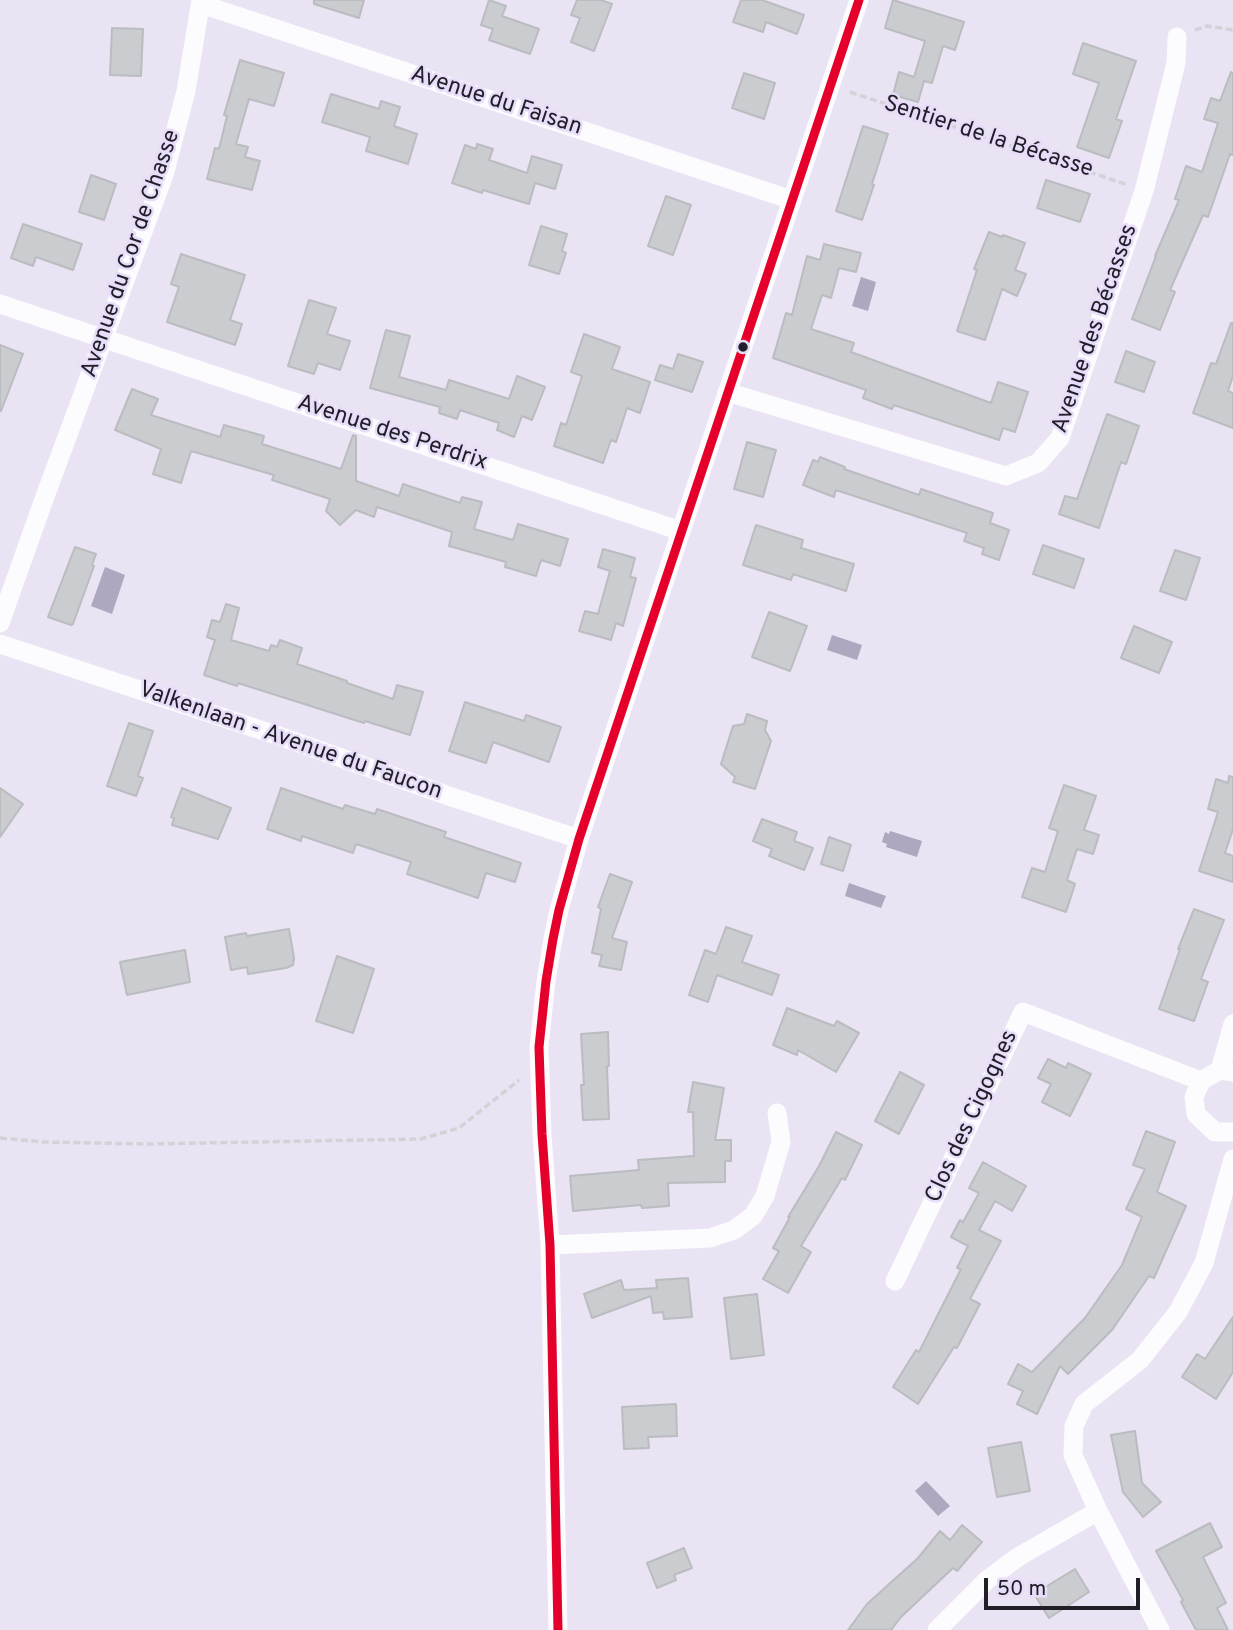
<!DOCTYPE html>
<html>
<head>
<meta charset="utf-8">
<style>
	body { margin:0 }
	#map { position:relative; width:1233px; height:1630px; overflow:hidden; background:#e9e3f3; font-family:Overpass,sans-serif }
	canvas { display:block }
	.scale { position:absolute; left:984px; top:1578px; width:156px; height:32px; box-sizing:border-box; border:4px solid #221e28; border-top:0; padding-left:9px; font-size:21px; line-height:24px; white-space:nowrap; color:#221e28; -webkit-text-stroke:5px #e7ddf9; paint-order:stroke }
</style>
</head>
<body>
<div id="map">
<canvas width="1233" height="1630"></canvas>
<div class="scale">50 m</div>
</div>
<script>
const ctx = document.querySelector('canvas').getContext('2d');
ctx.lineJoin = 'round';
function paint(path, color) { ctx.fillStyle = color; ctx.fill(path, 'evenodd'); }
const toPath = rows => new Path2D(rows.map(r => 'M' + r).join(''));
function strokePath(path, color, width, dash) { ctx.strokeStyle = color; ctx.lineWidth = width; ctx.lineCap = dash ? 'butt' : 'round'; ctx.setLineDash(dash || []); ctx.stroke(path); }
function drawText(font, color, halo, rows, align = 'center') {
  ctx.font = font + ' Overpass,sans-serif'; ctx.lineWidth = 5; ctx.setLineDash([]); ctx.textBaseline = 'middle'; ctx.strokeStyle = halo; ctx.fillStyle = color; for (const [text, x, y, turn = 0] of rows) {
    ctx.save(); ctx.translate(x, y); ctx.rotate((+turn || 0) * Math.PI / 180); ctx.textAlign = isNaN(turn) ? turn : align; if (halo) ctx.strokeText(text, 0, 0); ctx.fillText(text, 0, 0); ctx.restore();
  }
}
paint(toPath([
	[861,277,876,282,868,311,852,306],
	[105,567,125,575,112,614,91,606],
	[832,635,862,645,857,660,827,650],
	[890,831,922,841,917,857,886,847,887,844,882,842,885,832,889,834],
	[849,883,886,896,881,908,845,896],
	[926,1481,950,1506,938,1516,915,1491]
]), '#afa6bf');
const building = toPath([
	[314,0,364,0,359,18,314,4,314,0],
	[489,0,506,6,502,16,539,29,530,54,489,40,493,29,481,25,489,0],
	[577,0,601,0,612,4,594,51,571,42,580,18,571,15,577,0],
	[741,0,762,0,804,15,797,34,766,22,763,32,733,22,741,0],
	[893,0,964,22,955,50,943,46,932,83,924,81,918,102,893,95,899,72,914,77,925,41,885,28,893,0],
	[112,28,143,29,141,76,110,75,112,28],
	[1083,43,1136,61,1116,119,1122,121,1109,158,1077,147,1099,83,1073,74,1083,43],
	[240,60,284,73,274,106,249,99,236,144,248,147,245,157,260,161,252,190,207,179,215,148,219,149,227,116,224,115,240,60],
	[1231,72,1233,73,1233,155,1230,154,1208,217,1203,215,1170,290,1175,292,1160,330,1132,319,1156,256,1155,256,1179,200,1175,199,1186,166,1202,172,1218,123,1204,119,1211,98,1220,101,1231,72],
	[744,73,775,83,764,119,732,108,744,73],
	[331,94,379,109,381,101,400,107,394,126,417,134,408,164,366,151,370,137,322,122,331,94],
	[863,126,888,134,872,184,874,185,862,220,836,211,863,126],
	[477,144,493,149,489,160,527,173,532,156,562,165,555,189,535,183,529,204,483,190,482,193,452,183,465,145,476,149,477,144],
	[91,175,116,184,104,220,79,212,91,175],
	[1046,180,1090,194,1080,222,1037,208,1046,180],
	[666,196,691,205,673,255,648,246,666,196],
	[23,224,82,244,73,270,36,257,33,266,11,258,23,224],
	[541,226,567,234,562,251,566,253,559,274,529,265,541,226],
	[989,232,1002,237,1003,235,1025,243,1015,270,1026,274,1017,296,1002,289,985,340,957,331,977,270,974,269,989,232],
	[824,244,861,253,856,272,839,268,831,298,822,295,811,329,854,343,851,352,991,403,998,382,1028,392,1015,432,1003,428,999,440,894,405,892,409,863,398,866,390,773,358,786,313,792,315,807,256,820,260,824,244],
	[181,254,245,275,230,320,242,324,235,345,167,322,179,287,171,284,181,254],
	[309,300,336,308,327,334,350,341,340,370,318,363,314,374,288,366,309,300],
	[1231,323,1233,323,1233,376,1228,391,1233,393,1233,428,1193,413,1211,363,1216,364,1231,323],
	[386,330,410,336,399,377,446,390,449,380,509,399,517,376,545,387,532,420,522,416,514,437,497,430,499,423,460,410,457,419,439,413,440,407,370,388,386,330],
	[584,334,620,347,612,369,650,382,640,413,627,408,616,442,611,440,603,463,554,446,561,423,566,425,582,376,571,372,584,334],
	[0,345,23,354,1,411,0,411,0,345],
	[1126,351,1155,362,1144,392,1115,382,1126,351],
	[678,354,703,362,692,392,655,380,660,365,673,369,678,354],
	[132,389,158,399,151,415,220,437,224,425,264,436,262,444,341,469,353,435,356,436,356,481,399,496,403,484,460,503,462,497,482,502,474,529,513,540,518,524,568,539,560,566,541,560,536,576,505,567,506,562,449,546,452,532,377,507,374,517,356,510,340,525,326,511,330,499,272,480,274,475,191,451,181,483,153,474,161,449,115,430,132,389],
	[1107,414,1139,426,1126,464,1121,462,1099,528,1059,514,1065,496,1077,499,1107,414],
	[747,442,776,450,763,497,734,489,747,442],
	[820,457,845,467,844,469,919,495,921,489,993,513,990,523,1009,530,999,560,982,554,984,548,964,541,967,533,836,490,834,497,803,485,813,460,818,462,820,457],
	[756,525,803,540,801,548,854,564,846,591,793,574,791,580,743,565,756,525],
	[1043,545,1084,559,1074,588,1033,574,1043,545],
	[75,547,96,554,92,565,94,566,73,624,71,625,48,617,75,547],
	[603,549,635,558,630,577,636,578,623,626,616,623,611,640,579,631,585,611,598,614,610,571,598,567,603,549],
	[1175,550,1200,558,1186,600,1160,591,1175,550],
	[226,604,239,608,231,640,269,651,271,645,277,647,280,640,302,648,297,664,347,681,347,683,393,699,397,685,423,692,410,735,365,721,364,723,238,683,237,686,204,675,215,640,207,637,212,620,220,622,226,604],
	[769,612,807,626,790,671,752,657,769,612],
	[1134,626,1172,642,1159,673,1121,658,1134,626],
	[465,702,524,721,526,715,561,727,549,762,493,742,486,763,449,751,465,702],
	[747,714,767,721,765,730,771,741,755,789,733,782,735,777,721,764,733,726,744,724,747,714],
	[129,723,153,731,138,776,143,778,136,796,107,786,129,723],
	[1229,776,1233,777,1233,829,1225,853,1233,856,1233,882,1199,871,1218,812,1208,809,1216,779,1228,783,1229,776],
	[1064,785,1096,796,1084,830,1099,835,1093,854,1077,849,1067,880,1075,884,1066,912,1022,897,1032,868,1045,872,1058,831,1049,828,1064,785],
	[0,788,23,804,0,837,0,788],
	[182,788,231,808,218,839,172,825,174,818,171,817,182,788],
	[281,788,343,809,345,805,375,814,377,809,446,832,444,837,521,863,515,882,486,873,478,898,407,874,411,862,356,844,353,853,302,836,301,841,267,829,281,788],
	[762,819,797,832,794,841,813,848,804,870,769,856,772,849,753,841,762,819],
	[829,837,851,845,843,871,821,864,829,837],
	[610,874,632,882,612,938,627,942,621,970,599,966,602,955,592,953,601,909,598,907,610,874],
	[1194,909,1224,920,1201,979,1208,982,1194,1021,1159,1009,1180,949,1178,949,1194,909],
	[726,927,752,936,742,962,779,975,772,995,717,975,708,1002,689,995,705,950,716,954,726,927],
	[289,929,294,958,293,965,286,968,248,974,247,967,231,970,225,937,246,933,247,936,289,929],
	[185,950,190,982,127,995,120,962,185,950],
	[337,956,374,969,353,1033,316,1021,337,956],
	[787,1008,834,1026,837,1021,859,1033,836,1072,798,1050,797,1055,773,1045,787,1008],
	[608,1032,609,1066,607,1066,609,1119,583,1120,581,1085,584,1085,581,1034,608,1032],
	[1048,1059,1066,1068,1068,1063,1091,1074,1070,1116,1042,1102,1051,1084,1038,1078,1048,1059],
	[900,1072,924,1085,899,1134,875,1121,900,1072],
	[693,1082,724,1088,715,1140,731,1140,731,1161,725,1161,725,1182,668,1183,669,1206,642,1208,641,1205,573,1211,570,1176,639,1170,638,1160,694,1156,693,1112,688,1112,693,1082],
	[1146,1131,1175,1142,1157,1192,1186,1206,1154,1278,1149,1276,1112,1330,1068,1374,1060,1366,1037,1414,1017,1404,1023,1391,1008,1384,1018,1364,1032,1372,1085,1318,1122,1265,1142,1217,1126,1209,1145,1169,1133,1165,1146,1131],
	[836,1132,862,1145,845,1180,842,1178,801,1246,811,1252,788,1293,763,1279,779,1251,773,1248,790,1217,788,1217,819,1166,836,1132],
	[983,1162,1026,1186,1012,1211,995,1201,979,1230,1001,1241,970,1299,980,1304,957,1348,954,1347,918,1404,893,1387,916,1350,919,1352,961,1269,957,1268,968,1246,951,1237,960,1220,963,1222,979,1193,969,1188,983,1162],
	[688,1278,692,1317,664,1319,663,1312,653,1313,651,1296,592,1318,584,1294,621,1280,624,1290,657,1288,656,1280,688,1278],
	[757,1294,764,1355,731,1359,724,1298,757,1294],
	[1233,1317,1233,1372,1216,1399,1182,1377,1197,1354,1205,1359,1233,1317],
	[676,1404,677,1436,648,1437,649,1448,624,1449,622,1407,676,1404],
	[1135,1431,1142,1483,1161,1502,1143,1517,1123,1492,1111,1435,1135,1431],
	[1021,1442,1030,1491,997,1497,988,1448,1021,1442],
	[1210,1523,1222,1547,1203,1557,1226,1603,1217,1608,1228,1630,1196,1630,1181,1602,1183,1600,1156,1551,1210,1523],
	[962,1525,982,1542,957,1571,953,1568,901,1617,891,1630,848,1630,867,1604,918,1558,940,1531,950,1540,962,1525],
	[684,1548,692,1568,674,1575,676,1580,657,1588,647,1563,684,1548],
	[1075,1569,1089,1592,1049,1618,1034,1594,1075,1569]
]);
paint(building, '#caccd0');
strokePath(building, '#babcc0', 2);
strokePath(toPath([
	[1195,30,1207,26,1233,30],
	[850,92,1128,185],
	[0,1138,44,1142,147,1144,421,1139,459,1128,519,1080]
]), '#d4d2d7', 3.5, [7, 3.5]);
strokePath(toPath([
	[201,4,792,200],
	[0,304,681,531],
	[727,392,1006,476,1038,463,1060,438,1144,191,1176,63,1177,37],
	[0,623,43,502,164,175,186,91,201,0],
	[0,644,279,736,449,796,579,839],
	[1220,1070,1233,1024],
	[1233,1072,1220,1070,1201,1081,1194,1097,1196,1114,1215,1132,1233,1132],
	[550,1245,710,1238,734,1230,753,1216,765,1196,781,1142,777,1113],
	[895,1281,1023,1012,1201,1081],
	[558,1630,550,1245,542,1134,539,1047,546,981,553,939,559,910,579,839,681,531,859,0],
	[937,1630,987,1580,1018,1557,1098,1511],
	[1160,1630,1098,1511,1073,1455,1074,1426,1084,1404,1140,1360,1178,1312,1204,1263,1233,1159]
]), '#fcfbfd', 19);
strokePath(toPath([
	[558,1630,550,1245,542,1134,539,1047,546,981,553,939,559,910,579,839,859,0]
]), '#e4002b', 9);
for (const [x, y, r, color] of [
	[743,347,6,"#221e28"]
]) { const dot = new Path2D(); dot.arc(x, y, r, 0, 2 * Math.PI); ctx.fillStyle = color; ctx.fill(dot); strokePath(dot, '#e7ddf9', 2.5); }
drawText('23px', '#221e28', '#e7ddf9', [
	["Avenue du Faisan",496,102,18],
	["Sentier de la Bécasse",988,138,18],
	["Avenue du Cor de Chasse",132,254,-71],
	["Avenue des Bécasses",1096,329,-71],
	["Avenue des Perdrix",392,434,18],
	["Valkenlaan - Avenue du Faucon",290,742,19],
	["Clos des Cigognes",973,1117,-65]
]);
</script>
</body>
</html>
